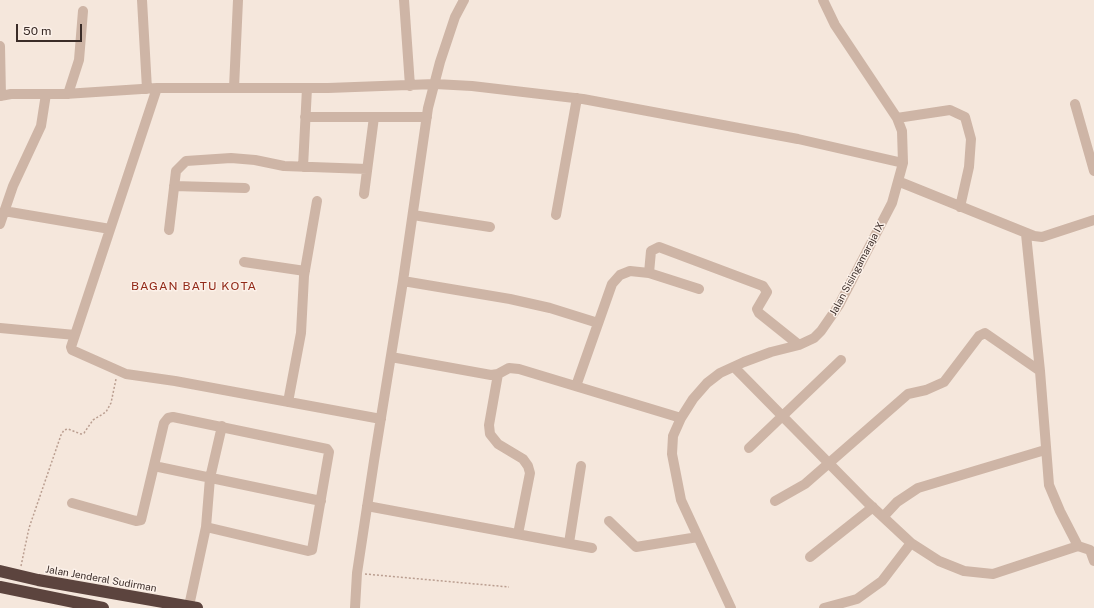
<!DOCTYPE html>
<html>
<head>
<meta charset="utf-8">
<style>
	body { margin:0 }
	#map { position:relative; width:1094px; height:608px; overflow:hidden; background:#f5e7dc; font-family:"Public Sans",sans-serif }
	canvas { display:block }
	.scale { position:absolute; left:16px; top:24px; width:66px; height:18px; box-sizing:border-box; border:2px solid #3a2c28; border-top:0; padding-left:5px; font-size:12px; line-height:14px; white-space:nowrap; color:#3a2c28; -webkit-text-stroke:3px #fcf1e9; paint-order:stroke }
</style>
</head>
<body>
<div id="map">
<canvas width="1094" height="608"></canvas>
<div class="scale">50 m</div>
</div>
<script>
const ctx = document.querySelector('canvas').getContext('2d');
ctx.lineJoin = 'round';
const toPath = rows => new Path2D(rows.map(r => 'M' + r).join(''));
function strokePath(path, color, width, dash) { ctx.strokeStyle = color; ctx.lineWidth = width; ctx.lineCap = dash ? 'butt' : 'round'; ctx.setLineDash(dash || []); ctx.stroke(path); }
function drawText(font, color, halo, rows, align = 'center') {
  ctx.font = font + ' "Public Sans",sans-serif'; ctx.lineWidth = 3; ctx.setLineDash([]); ctx.textBaseline = 'middle'; ctx.strokeStyle = halo; ctx.fillStyle = color; for (const [text, x, y, turn = 0] of rows) {
    ctx.save(); ctx.translate(x, y); ctx.rotate((+turn || 0) * Math.PI / 180); ctx.textAlign = isNaN(turn) ? turn : align; if (halo) ctx.strokeText(text, 0, 0); ctx.fillText(text, 0, 0); ctx.restore();
  }
}
strokePath(toPath([
	[21,566,29,528,61,435,64,430,68,429,81,434,84,433,93,420,106,412,111,403,116,379],
	[365,574,509,587]
]), '#ba9e90', 1.5, [2, 2]);
strokePath(toPath([
	[142,0,147,89],
	[404,0,410,86],
	[0,46,1,96],
	[157,88,71,347,72,350,126,374,175,381,381,419],
	[234,88,238,0],
	[68,94,79,60,83,11],
	[0,96,11,94,65,94,157,88,328,88,435,84,472,86,583,99,798,139,903,163],
	[1075,104,1094,171],
	[305,117,427,117],
	[897,118,950,110,965,117,971,139,969,167,960,207],
	[303,167,307,88],
	[900,182,1034,236,1042,237,1094,220],
	[174,186,245,188],
	[364,194,374,117],
	[4,211,110,229],
	[413,215,490,227],
	[556,215,577,98],
	[0,224,13,186,41,126,46,94],
	[169,230,176,171,186,161,231,158,255,160,284,166,367,169],
	[1026,234,1040,371],
	[244,262,305,271],
	[649,273,651,251,659,247,763,286,767,292,757,309,759,313,799,345],
	[403,281,510,299,550,308,598,323],
	[0,328,75,335],
	[391,357,491,375,498,374,509,368,519,369,681,418],
	[734,367,867,502,911,543,939,561,964,571,993,574,1078,546,1090,550,1094,561],
	[498,374,489,425,490,434,498,444,523,459,528,466,530,473,518,534],
	[576,386,612,284,620,275,630,271,649,273,699,289],
	[288,402,301,333,304,276,317,201],
	[749,448,841,360],
	[154,466,321,501],
	[775,501,805,484,908,394,926,390,944,382,979,336,985,333,1040,371,1049,485,1060,511,1078,546],
	[72,503,136,521,141,520,164,423,168,418,173,417,327,449,329,452,312,550,308,551,206,527],
	[367,506,592,548],
	[883,517,897,502,918,488,1045,450],
	[609,521,636,547,698,537],
	[569,543,581,466],
	[810,557,873,507],
	[189,606,206,527,210,478,222,426],
	[355,608,357,573,374,461,403,281,428,108,440,62,455,17,464,0],
	[731,608,681,500,672,454,673,436,681,418,693,399,707,383,720,373,744,362,771,352,799,345,814,338,821,331,839,305,892,203,903,163,902,131,897,118,835,25,823,0],
	[824,608,857,599,882,581,911,543]
]), '#ceb5a6', 10);
strokePath(toPath([
	[0,571,38,580,197,608],
	[0,587,103,608]
]), '#5c443e', 12);
drawText('10px', '#3a2c28', '#fcf1e9', [
	["Jalan Sisingamaraja IX",857,269,-62],
	["Jalan Jenderal Sudirman",101,579,10]
]);
ctx.letterSpacing = '1px';
drawText('12px', '#922918', '#fcf1e9', [
	["BAGAN BATU KOTA",194,286]
]);
ctx.letterSpacing = '0px';
</script>
</body>
</html>
